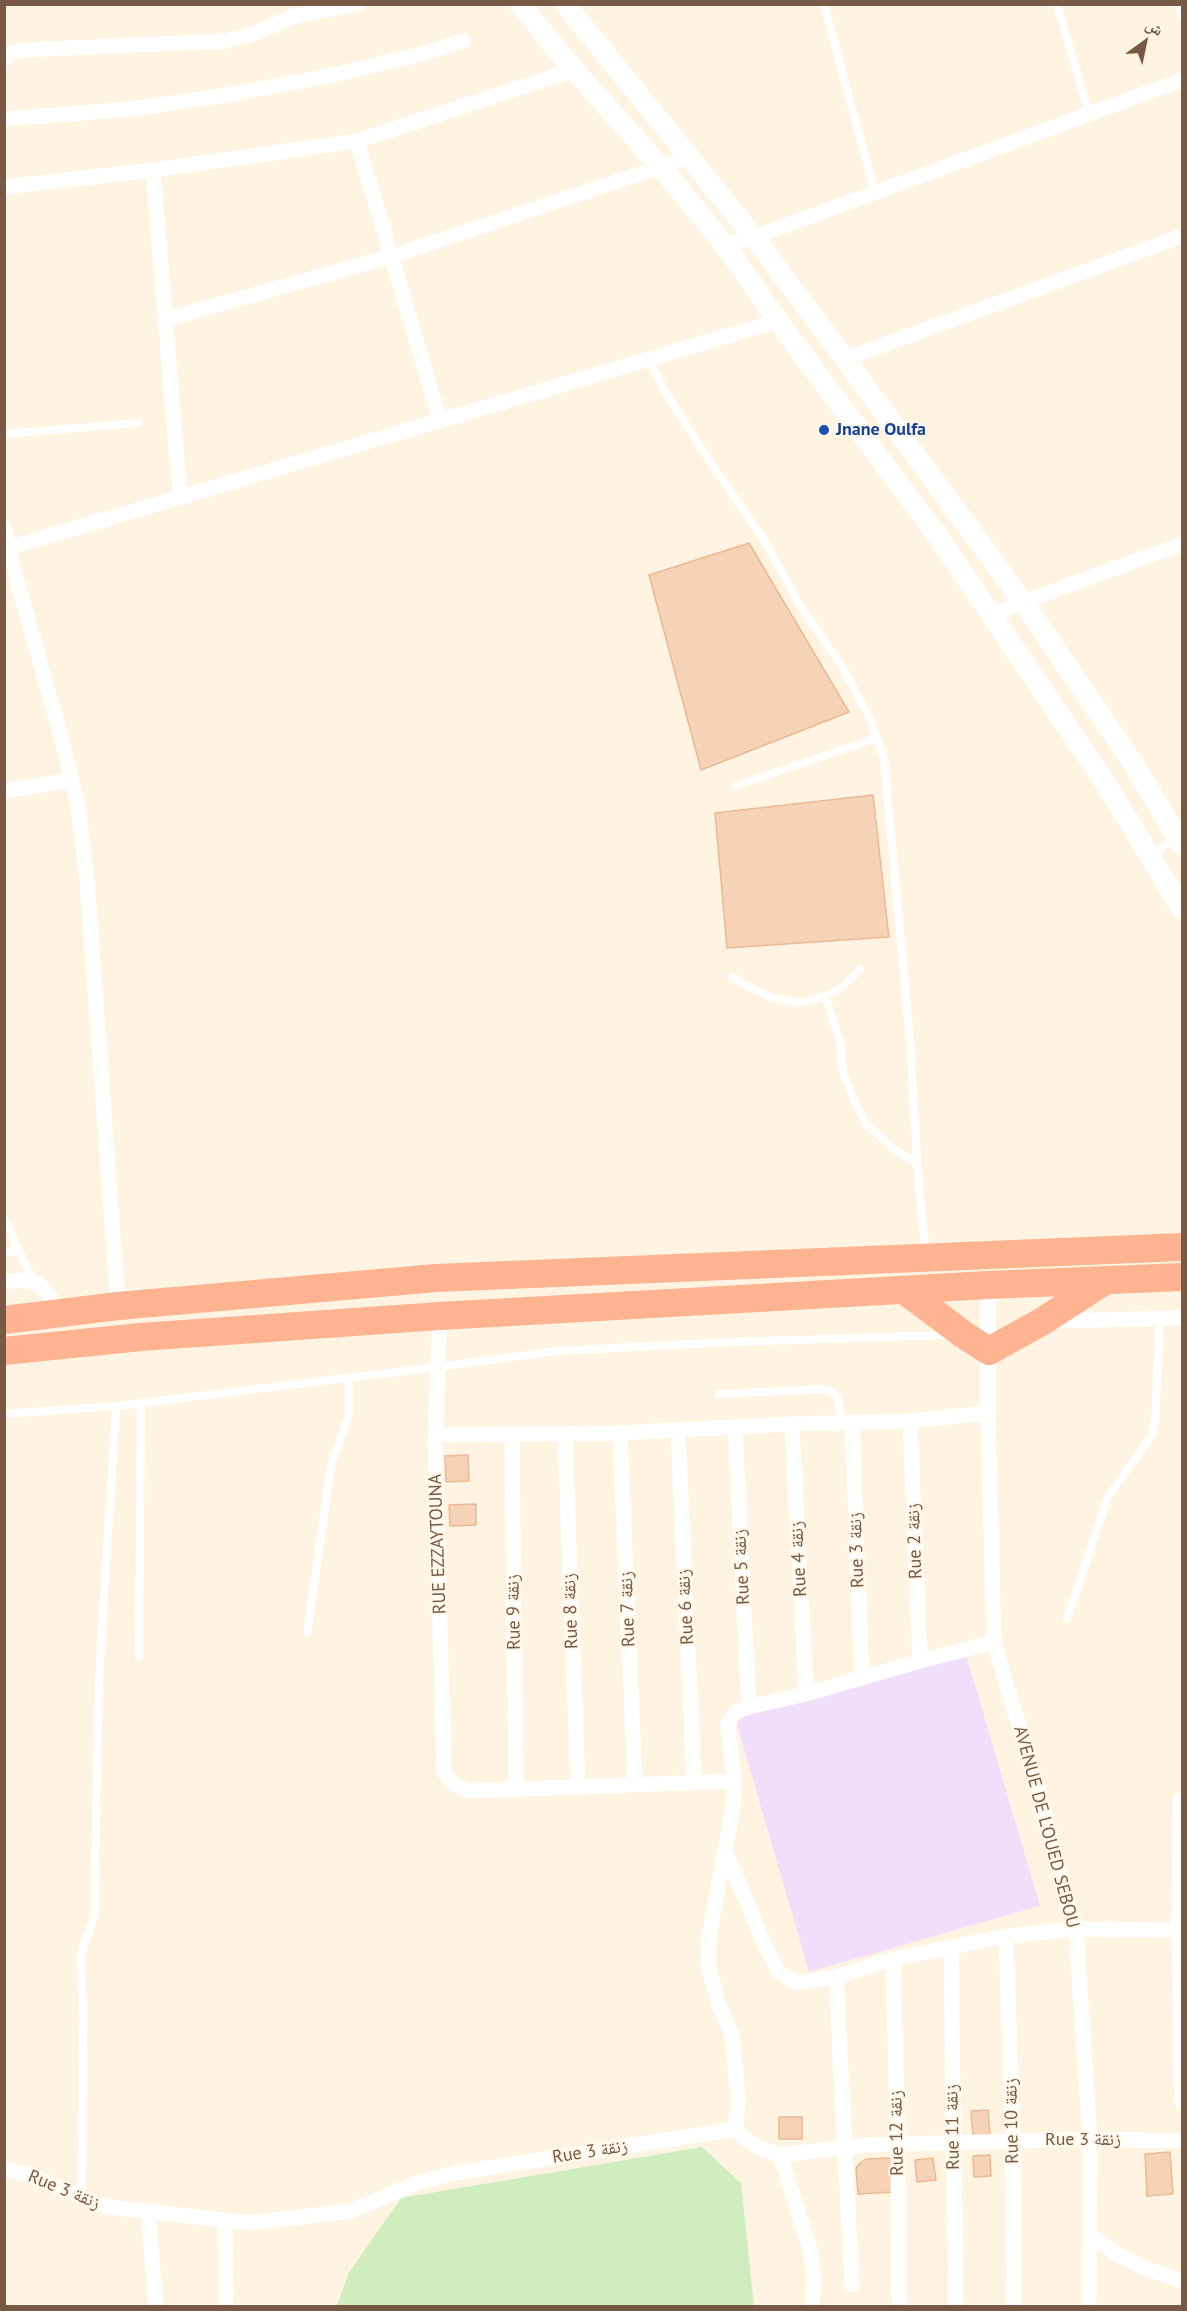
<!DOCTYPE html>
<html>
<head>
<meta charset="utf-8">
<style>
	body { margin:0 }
	#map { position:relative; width:1187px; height:2311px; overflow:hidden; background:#fef4e1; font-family:"PT Sans","Noto Naskh Arabic",sans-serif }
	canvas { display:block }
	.frame { position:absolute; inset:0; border:6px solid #785945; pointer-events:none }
	.north { position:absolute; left:1115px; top:12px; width:60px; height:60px; -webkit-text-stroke:4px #fff7e9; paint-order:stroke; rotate:33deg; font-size:16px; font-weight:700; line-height:24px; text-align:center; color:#785945 }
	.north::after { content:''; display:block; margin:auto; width:21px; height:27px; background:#785945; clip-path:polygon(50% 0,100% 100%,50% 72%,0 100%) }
</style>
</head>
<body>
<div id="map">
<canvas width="1187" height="2311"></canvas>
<div class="frame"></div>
<div class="north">ش</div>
</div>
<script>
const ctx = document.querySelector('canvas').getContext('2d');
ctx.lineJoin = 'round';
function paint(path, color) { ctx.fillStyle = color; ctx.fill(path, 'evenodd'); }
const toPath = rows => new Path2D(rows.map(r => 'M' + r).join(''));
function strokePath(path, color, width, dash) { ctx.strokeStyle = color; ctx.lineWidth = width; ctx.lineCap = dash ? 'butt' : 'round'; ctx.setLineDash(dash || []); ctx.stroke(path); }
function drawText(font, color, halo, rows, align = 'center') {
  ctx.font = font + ' "PT Sans","Noto Naskh Arabic",sans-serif'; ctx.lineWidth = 4.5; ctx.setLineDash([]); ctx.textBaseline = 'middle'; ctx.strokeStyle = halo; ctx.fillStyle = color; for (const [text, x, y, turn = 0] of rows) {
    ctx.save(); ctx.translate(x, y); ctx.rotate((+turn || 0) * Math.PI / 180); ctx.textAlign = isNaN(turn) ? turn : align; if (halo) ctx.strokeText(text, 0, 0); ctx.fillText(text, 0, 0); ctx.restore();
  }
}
paint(toPath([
	[965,1651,1040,1906,809,1972,735,1718]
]), '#f1defa');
paint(toPath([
	[702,2147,741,2183,754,2306,337,2306,348,2274,401,2198]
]), '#cfedbe');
const building = toPath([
	[749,543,849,712,701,770,649,575,749,543],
	[873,795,889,937,727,948,715,813,873,795],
	[468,1455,469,1481,446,1482,445,1456,468,1455],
	[476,1504,476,1525,450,1526,449,1505,476,1504],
	[988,2110,990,2135,973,2136,971,2111,988,2110],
	[779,2117,802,2117,802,2139,779,2139,779,2117],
	[1170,2152,1173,2194,1147,2196,1145,2154,1170,2152],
	[990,2155,991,2176,974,2177,973,2156,990,2155],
	[892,2158,894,2192,858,2194,856,2168,860,2163,866,2159,892,2158],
	[933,2158,936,2180,917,2182,915,2160,933,2158]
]);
paint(building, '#f6d2b6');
strokePath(building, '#ebb994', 1.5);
strokePath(toPath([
	[824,4,875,193],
	[1057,4,1089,114],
	[1179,4,1182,18],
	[649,358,663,388,702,450,764,540,801,607,842,666,870,719,884,759,909,1029,919,1189,926,1253],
	[4,434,138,423],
	[735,786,877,738],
	[1152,855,1176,837],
	[733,977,745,985,773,998,801,1003,825,996,840,989,860,969],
	[825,996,840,1041,843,1072,855,1102,866,1124,895,1150,917,1163],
	[4,1218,33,1281],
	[4,1252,19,1251],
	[718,1394,825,1389,831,1391,838,1399,842,1422],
	[4,1414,116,1406,438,1367,557,1351,731,1342,950,1335],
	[1067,1619,1108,1497,1152,1435,1155,1421,1160,1318],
	[307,1633,331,1466,349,1415,349,1377],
	[139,1657,141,1402],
	[82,2197,83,2017,81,1956,83,1946,94,1918,99,1677,116,1406]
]), '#fff', 8);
strokePath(toPath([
	[4,60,9,54,22,50,225,41,253,34,295,16,358,4],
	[4,119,131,109,227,95,323,77,422,54,463,41],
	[357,141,440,420],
	[153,170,180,496],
	[4,187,153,170,357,141,574,70],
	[725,245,754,237,1182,80],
	[167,319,392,256,661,167,688,156],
	[845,359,1182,236],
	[4,527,8,548,60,733,78,805,87,879,118,1306],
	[8,548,778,321],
	[992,616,1023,602,1182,544],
	[4,791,71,780],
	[988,1281,988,1413,994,1642,1037,1786,1076,1929,1090,2139,1089,2306],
	[4,1282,24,1280,40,1285,63,1313],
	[440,1316,435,1435,444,1772,454,1784,469,1791,734,1781],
	[1052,1321,1182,1318],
	[910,1421,920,1661],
	[852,1422,862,1678],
	[792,1424,806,1694],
	[735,1427,749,1707],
	[678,1430,694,1783],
	[620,1433,635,1784],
	[565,1434,578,1788],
	[435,1435,620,1433,792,1424,910,1421,988,1413],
	[512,1435,516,1789],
	[1182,1800,1180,1800,1179,1930,1182,2102],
	[725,1850,766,1948,779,1972,797,1983,836,1977,893,1959,1006,1936,1076,1929,1182,1930],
	[1006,1936,1013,2141,1014,2306],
	[951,1948,956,2306],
	[893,1959,898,2144,899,2306],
	[836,1977,852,2285],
	[736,2129,738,2098,732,2034,719,2006,708,1965,709,1936,733,1808,734,1781,728,1726,731,1718,736,1712,749,1707,806,1694,920,1661,994,1642],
	[780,2155,811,2252,814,2279,812,2306],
	[4,2169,30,2175,102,2206,249,2223,351,2211,417,2183,455,2173,736,2129,744,2138,758,2147,780,2155,870,2145,1090,2139,1182,2141],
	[148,2211,156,2306],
	[225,2220,226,2306],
	[1090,2235,1119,2255,1145,2268,1182,2281]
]), '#fff', 15);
strokePath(toPath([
	[520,4,574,70,661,167,725,245,778,321,939,538,992,616,1105,782,1182,909],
	[565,4,754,237,845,359,1023,602,1133,763,1182,845]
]), '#fff', 21);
strokePath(toPath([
	[904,1290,964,1335,989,1351,1043,1321,1106,1280],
	[4,1320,118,1306,436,1278,1182,1247],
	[4,1351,141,1337,440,1316,988,1285,1182,1277]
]), '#ffb391', 28);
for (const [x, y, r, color] of [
	[824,430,6,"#1a4fb4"]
]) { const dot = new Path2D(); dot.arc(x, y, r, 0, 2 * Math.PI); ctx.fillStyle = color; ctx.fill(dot); strokePath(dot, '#fff7e9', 2); }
drawText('bold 18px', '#164399', '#fff7e9', [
	["Jnane Oulfa",836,430]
], 'left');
drawText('18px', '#785945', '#fff7e9', [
	["Rue 2 زنقة",915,1541,-92],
	["RUE EZZAYTOUNA",438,1544,-92],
	["Rue 3 زنقة",857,1550,-92],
	["Rue 4 زنقة",799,1559,-93],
	["Rue 5 زنقة",742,1567,-93],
	["Rue 6 زنقة",686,1607,-93],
	["Rue 7 زنقة",628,1609,-92],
	["Rue 8 زنقة",571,1611,-92],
	["Rue 9 زنقة",514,1612,-91],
	["AVENUE DE L'OUED SEBOU",1046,1827,75],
	["Rue 10 زنقة",1012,2121,-91],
	["Rue 11 زنقة",953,2127,-91],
	["Rue 12 زنقة",897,2133,-91],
	["Rue 3 زنقة",1083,2140],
	["Rue 3 زنقة",590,2152,-9],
	["Rue 3 زنقة",64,2190,22]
]);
</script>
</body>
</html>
